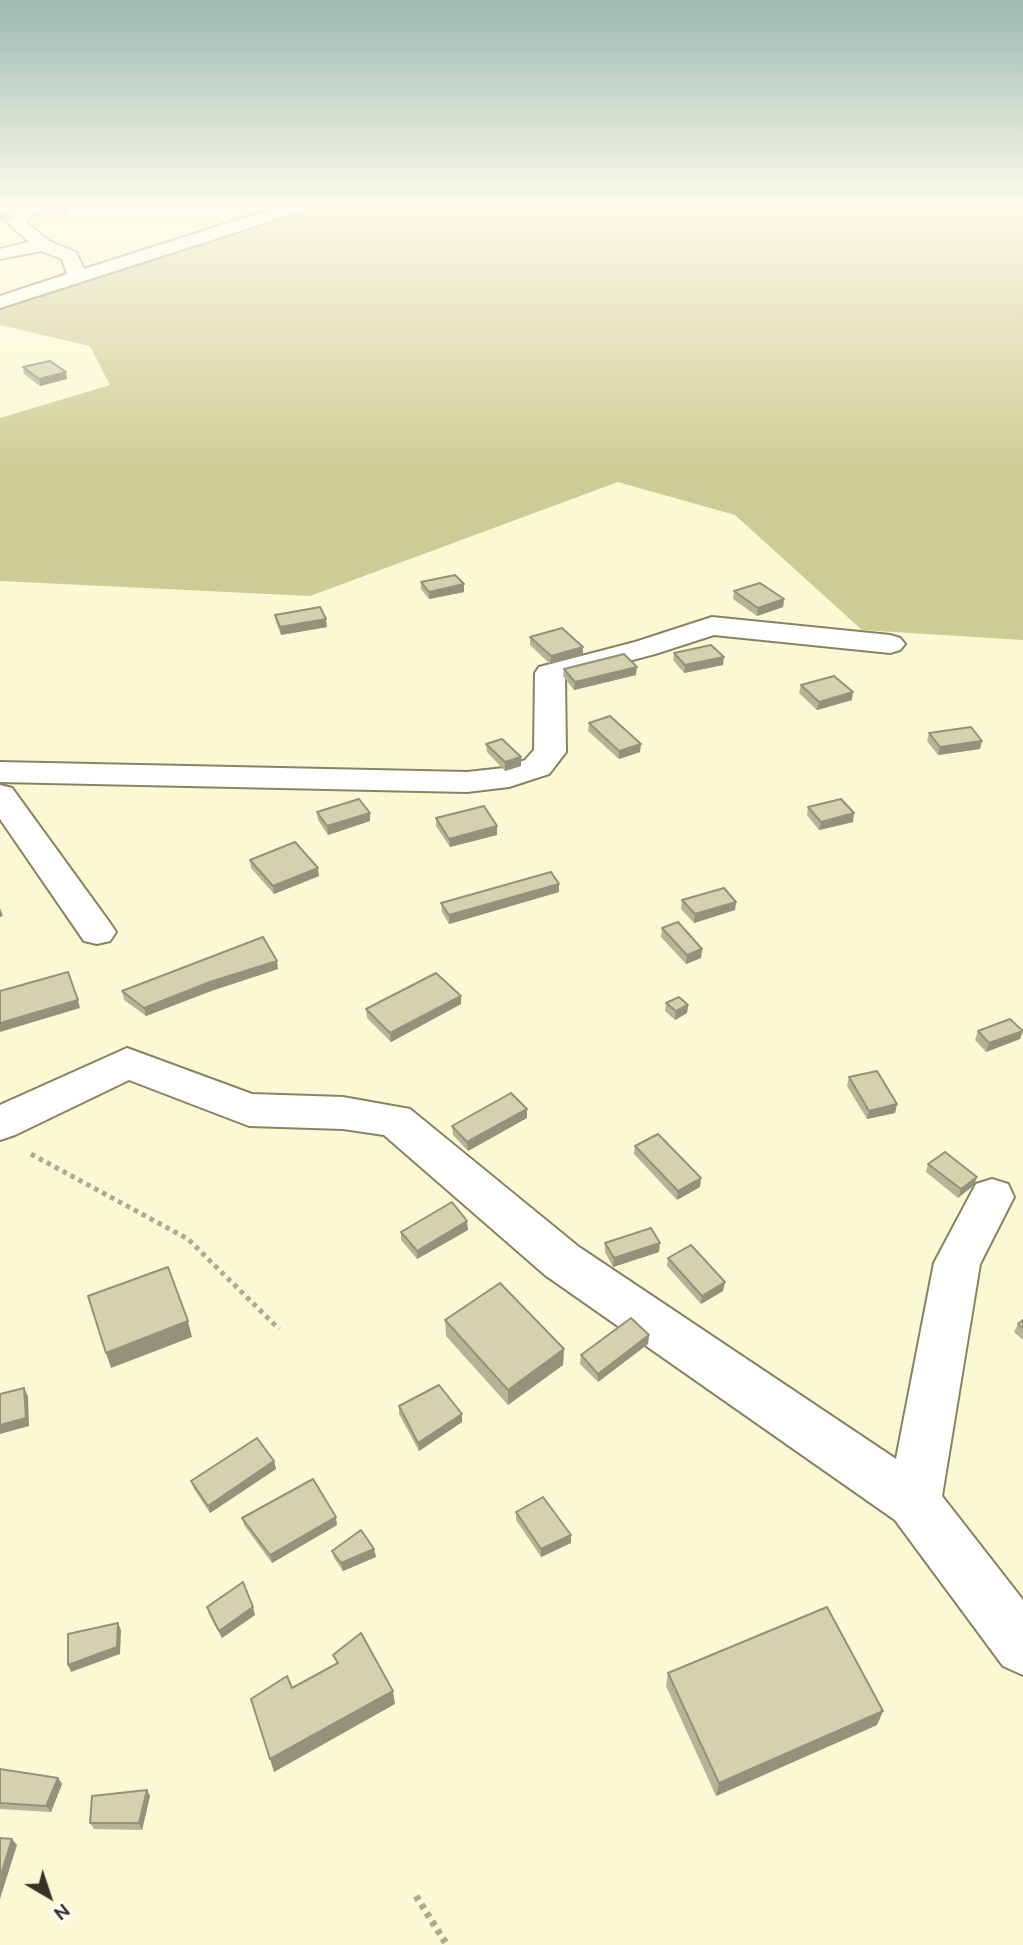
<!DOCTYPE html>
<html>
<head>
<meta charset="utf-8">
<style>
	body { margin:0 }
	#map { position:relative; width:1023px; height:1945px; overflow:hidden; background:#fbf9d4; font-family:Ubuntu,sans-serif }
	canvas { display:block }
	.north { position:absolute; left:14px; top:1861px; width:70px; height:70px; -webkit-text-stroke:5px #fff; paint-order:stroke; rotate:141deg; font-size:19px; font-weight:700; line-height:28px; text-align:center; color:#343325 }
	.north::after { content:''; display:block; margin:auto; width:24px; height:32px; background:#343325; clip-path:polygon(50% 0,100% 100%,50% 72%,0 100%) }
</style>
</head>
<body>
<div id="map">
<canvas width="1023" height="1945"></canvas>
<div class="north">N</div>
</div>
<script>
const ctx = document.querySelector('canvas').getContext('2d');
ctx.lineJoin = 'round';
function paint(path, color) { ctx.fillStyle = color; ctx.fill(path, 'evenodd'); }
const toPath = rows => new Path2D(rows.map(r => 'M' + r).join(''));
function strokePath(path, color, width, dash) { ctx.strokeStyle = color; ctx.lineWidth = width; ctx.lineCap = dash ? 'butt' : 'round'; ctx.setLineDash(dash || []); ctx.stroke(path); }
paint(toPath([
	[330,202,1023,202,1023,640,862,630,735,515,618,482,310,596,0,581,0,418,110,385,90,346,0,325,0,309]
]), '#cfcb94');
const minor = toPath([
	[39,202,67,202,65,206,32,215,25,221,49,241,76,252,84,269,294,202,320,202,318,206,0,308,0,296,67,274,62,259,41,251,0,259,0,249,29,242,6,221,20,207,39,202],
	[712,617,890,635,900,638,905,644,900,650,890,653,714,635,655,654,565,678,566,752,549,774,509,787,467,792,0,782,0,762,467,772,504,768,525,760,534,750,535,673,539,667,635,642,712,617],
	[0,785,12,788,110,923,116,932,110,941,97,944,84,941,0,819,0,785],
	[127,1048,252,1094,343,1097,410,1109,579,1247,896,1459,934,1263,976,1184,992,1179,1008,1184,1014,1197,980,1264,942,1496,1023,1600,1023,1675,1003,1666,895,1520,545,1275,384,1135,343,1129,249,1126,129,1080,15,1135,0,1140,0,1105,127,1048]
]);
strokePath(minor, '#878463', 4);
strokePath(toPath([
	[31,1154,188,1239,279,1329]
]), '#adab8f', 5, [4.5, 4.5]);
strokePath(toPath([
	[416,1896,447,1945]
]), '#adab8f', 7, [5, 5]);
paint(minor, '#fff');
paint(toPath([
	[23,367,67,379,40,386,24,374],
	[421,582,464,592,429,599,421,589],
	[734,591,784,599,783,607,757,616,733,599],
	[275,615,327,627,281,635,276,622],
	[530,637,583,647,583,655,550,664,530,645],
	[674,653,723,665,684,673,673,660],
	[564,669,636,675,574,690,563,676],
	[801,685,852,700,817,710,799,693],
	[589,723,640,752,619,759,588,731],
	[929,733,980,749,938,755,927,741],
	[486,744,521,766,505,771,487,752],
	[808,807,853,822,819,830,807,815],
	[317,812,370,821,328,835,318,820],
	[436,818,497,835,450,847,436,826],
	[250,860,319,876,274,894,251,868],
	[559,892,449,924,442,912,441,903],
	[682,900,736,902,735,910,694,923,681,909],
	[662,928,702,949,701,958,686,964,661,937],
	[278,969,211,991,146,1016,124,1000,122,991],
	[666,1003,688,1005,687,1013,675,1020,665,1011],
	[461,1004,391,1042,367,1018,366,1009],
	[978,1031,1020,1039,986,1052,975,1040],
	[849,1077,897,1104,895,1113,867,1119,847,1086],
	[527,1118,468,1151,453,1135,452,1126],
	[635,1146,701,1178,700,1187,677,1200,634,1154],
	[928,1164,974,1185,958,1198,926,1172],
	[468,1230,417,1259,401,1240,401,1232],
	[605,1243,659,1252,613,1267,605,1252],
	[668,1258,725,1282,723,1291,701,1304,667,1266],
	[445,1320,564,1349,563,1365,508,1405,446,1336],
	[1023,1320,1023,1340,1014,1332,1018,1324],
	[649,1335,648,1344,598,1382,580,1364,581,1355],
	[399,1406,462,1422,419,1451,399,1414],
	[274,1461,276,1469,210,1513,194,1489,191,1481],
	[516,1512,571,1543,541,1557,516,1520],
	[242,1518,337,1525,272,1563,244,1525],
	[374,1549,376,1557,343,1571,334,1558,332,1551],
	[207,1607,255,1615,222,1638,209,1615],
	[668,1673,883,1711,877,1725,716,1796,666,1686],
	[0,1769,58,1778,62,1784,51,1812,0,1809],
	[147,1790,150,1796,142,1830,94,1829,90,1823]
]), '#b6b496');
paint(toPath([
	[69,208,70,214,60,215,58,210],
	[13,214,14,219,0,221,0,215],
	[66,372,67,379,40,386,39,379],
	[464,584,464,592,429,599,429,592],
	[784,599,783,607,757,616,758,608],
	[326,619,327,627,281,635,280,627],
	[583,647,583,655,550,664,551,656],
	[724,657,723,665,684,673,685,665],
	[637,667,636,675,574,690,575,682],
	[853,692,852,700,817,710,819,702],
	[982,741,980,749,938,755,940,747],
	[641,744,640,752,619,759,619,751],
	[521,757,521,766,505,771,505,762],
	[370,813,370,821,328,835,327,826],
	[854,813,853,822,819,830,821,822],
	[497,826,497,835,450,847,449,839],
	[318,868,319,876,274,894,273,886],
	[559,884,559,892,449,924,449,915],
	[736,902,735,910,694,923,695,914],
	[0,908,3,916,0,917],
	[702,949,701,958,686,964,687,955],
	[277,961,278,969,211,991,146,1016,144,1008,210,982],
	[461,996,461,1004,391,1042,390,1033],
	[78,1000,80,1008,0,1032,0,1023],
	[688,1005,687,1013,675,1020,676,1011],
	[1023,1031,1020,1039,986,1052,989,1043],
	[897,1104,895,1113,867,1119,869,1111],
	[527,1109,527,1118,468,1151,467,1142],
	[977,1177,974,1185,958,1198,961,1189],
	[701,1178,700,1187,677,1200,678,1191],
	[467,1221,468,1230,417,1259,417,1251],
	[660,1243,659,1252,613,1267,614,1258],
	[725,1282,723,1291,701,1304,702,1296],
	[188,1321,192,1337,111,1368,106,1353],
	[649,1335,648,1344,598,1382,598,1374],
	[564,1349,563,1365,508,1405,508,1390],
	[24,1388,28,1396,29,1426,0,1434,0,1425],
	[462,1414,462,1422,419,1451,418,1443],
	[274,1461,276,1469,210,1513,208,1506],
	[336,1517,337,1525,272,1563,270,1555],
	[571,1535,571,1543,541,1557,541,1549],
	[374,1549,376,1557,343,1571,341,1563],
	[253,1607,255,1615,222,1638,219,1631],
	[118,1623,121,1630,120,1654,71,1672,68,1665],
	[393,1691,395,1704,274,1772,270,1759],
	[883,1711,877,1725,716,1796,719,1783],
	[58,1778,62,1784,51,1812,46,1806],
	[147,1790,150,1796,142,1830,139,1823],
	[12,1839,17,1845,0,1899,0,1878]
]), '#94927a');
const building = toPath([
	[66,204,69,208,58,210,56,205,66,204],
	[6,206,13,214,0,215,0,207,6,206],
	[50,361,66,372,39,379,23,367,50,361],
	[455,575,464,584,429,592,421,582,455,575],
	[760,583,784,599,758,608,734,591,760,583],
	[320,607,326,619,280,627,275,615,320,607],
	[562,628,583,647,551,656,530,637,562,628],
	[711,645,724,657,685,665,674,653,711,645],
	[624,654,637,667,575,682,564,669,624,654],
	[834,676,853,692,819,702,801,685,834,676],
	[610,716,641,744,619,751,589,723,610,716],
	[971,727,982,741,940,747,929,733,971,727],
	[502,739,521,757,505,762,486,744,502,739],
	[359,799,370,813,327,826,317,812,359,799],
	[841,799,854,813,821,822,808,807,841,799],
	[484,806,497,826,449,839,436,818,484,806],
	[295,842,318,868,273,886,250,860,295,842],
	[551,872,559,884,449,915,441,903,551,872],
	[724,888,736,902,695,914,682,900,724,888],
	[678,922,702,949,687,955,662,928,678,922],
	[263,937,277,961,210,982,144,1008,122,991,263,937],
	[68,972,78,1000,0,1023,0,991,68,972],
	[436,973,461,996,390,1033,366,1009,436,973],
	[679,997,688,1005,676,1011,666,1003,679,997],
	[1010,1019,1023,1031,989,1043,978,1031,1010,1019],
	[877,1071,897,1104,869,1111,849,1077,877,1071],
	[511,1093,527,1109,467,1142,452,1126,511,1093],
	[658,1134,701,1178,678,1191,635,1146,658,1134],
	[945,1152,977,1177,961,1189,928,1164,945,1152],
	[452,1202,467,1221,417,1251,401,1232,452,1202],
	[651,1228,660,1243,614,1258,605,1243,651,1228],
	[691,1245,725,1282,702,1296,668,1258,691,1245],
	[168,1267,188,1321,106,1353,88,1296,168,1267],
	[500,1283,564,1349,508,1390,445,1320,500,1283],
	[631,1318,649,1335,598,1374,581,1355,631,1318],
	[1023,1320,1023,1328,1018,1324,1023,1320],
	[439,1385,462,1414,418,1443,399,1406,439,1385],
	[24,1388,26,1418,0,1425,0,1394,24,1388],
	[257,1438,274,1461,208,1506,191,1481,257,1438],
	[313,1479,336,1517,270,1555,242,1518,313,1479],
	[543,1497,571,1535,541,1549,516,1512,543,1497],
	[361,1530,374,1549,341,1563,332,1551,361,1530],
	[243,1582,253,1607,219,1631,207,1607,243,1582],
	[827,1607,883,1711,719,1783,668,1673,827,1607],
	[118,1623,117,1647,68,1665,68,1634,118,1623],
	[361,1633,393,1691,270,1759,251,1699,287,1676,292,1688,338,1663,333,1655,361,1633],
	[0,1769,58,1778,46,1806,0,1803,0,1769],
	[147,1790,139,1823,90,1823,92,1796,147,1790],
	[0,1838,12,1839,0,1878,0,1838]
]);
paint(building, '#d4d1ae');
strokePath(building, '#94927a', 2);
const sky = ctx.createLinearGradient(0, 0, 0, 475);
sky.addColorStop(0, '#9cb9b2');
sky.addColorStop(0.43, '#fdfcec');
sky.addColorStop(1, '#fdfcec00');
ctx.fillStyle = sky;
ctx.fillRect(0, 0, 1023, 475);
</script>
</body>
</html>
